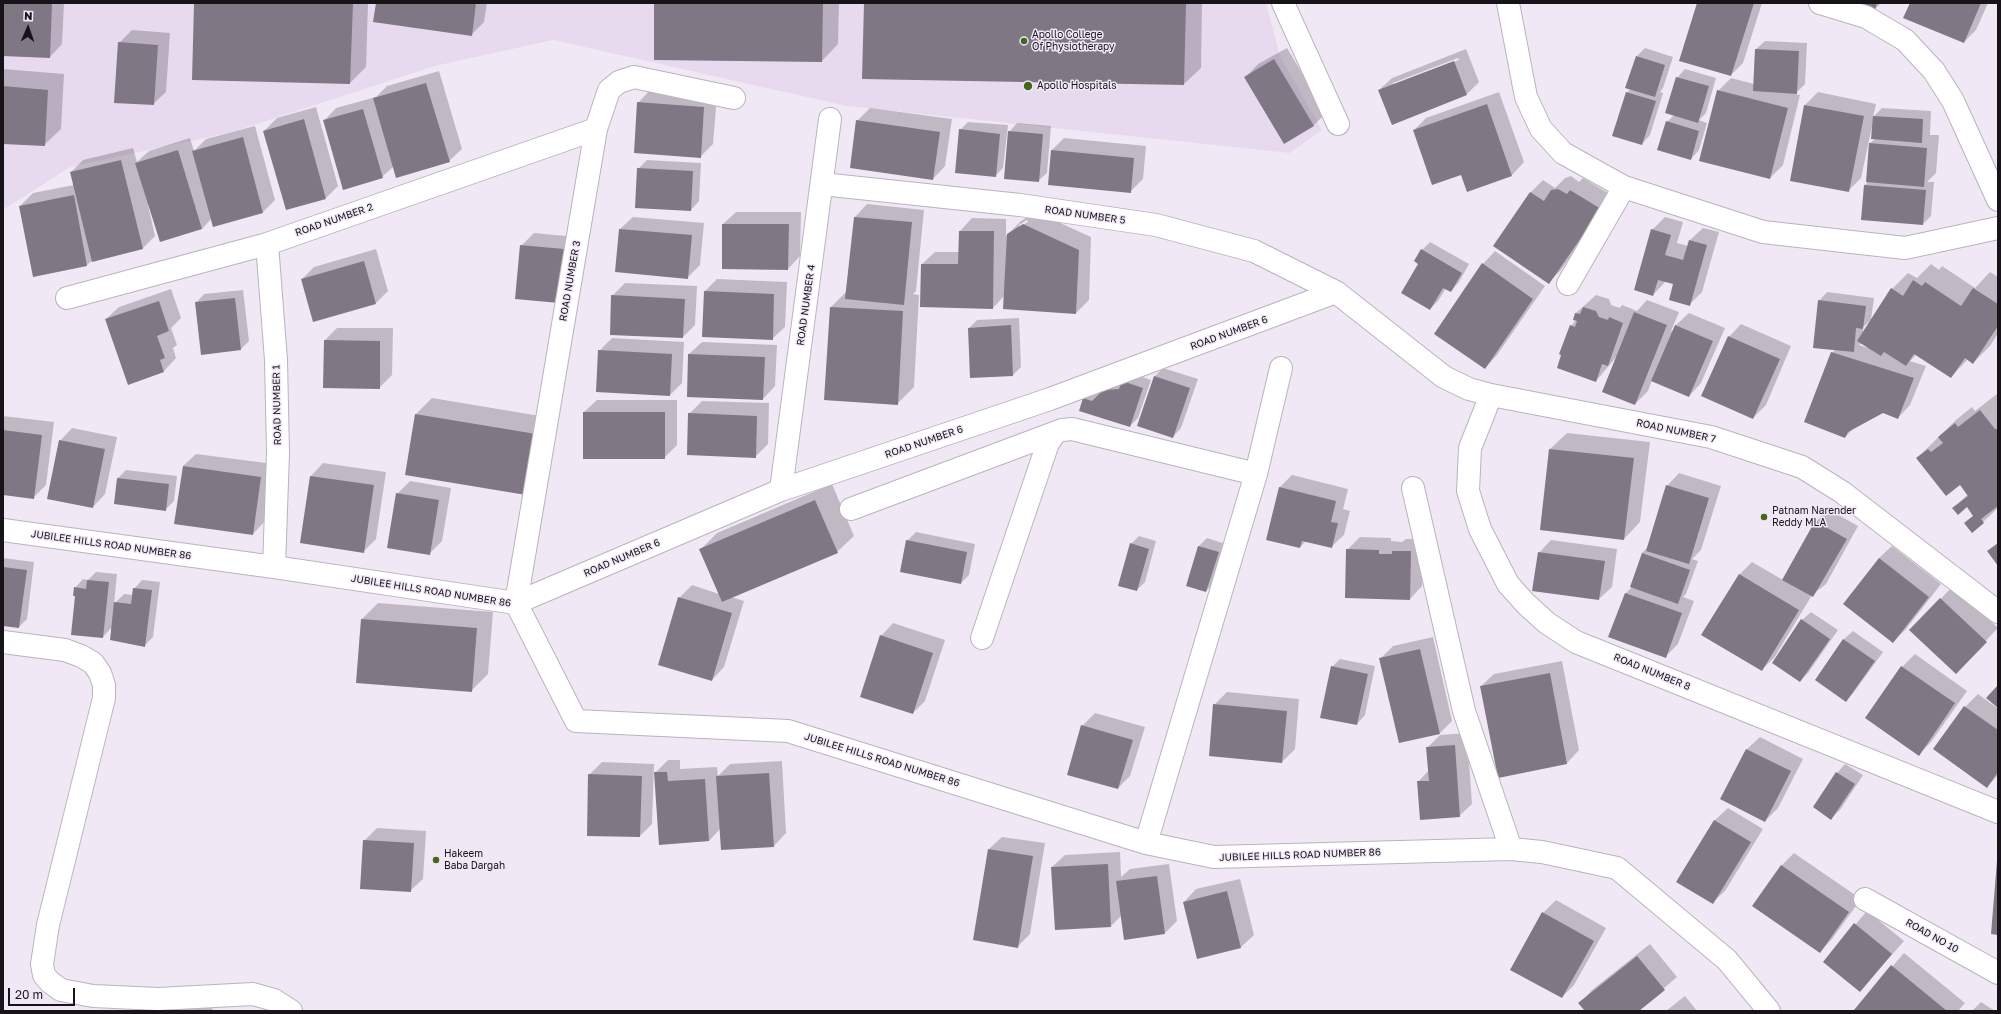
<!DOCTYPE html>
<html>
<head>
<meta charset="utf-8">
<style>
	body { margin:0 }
	#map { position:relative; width:2001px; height:1014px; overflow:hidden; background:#f1e8f6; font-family:"Golos Text",sans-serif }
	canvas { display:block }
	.frame { position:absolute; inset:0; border:4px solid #171419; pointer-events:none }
	.north { position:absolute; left:8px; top:8px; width:40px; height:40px; -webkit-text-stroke:3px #f1e8f6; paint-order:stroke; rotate:2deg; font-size:11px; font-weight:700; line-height:16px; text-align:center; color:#171419 }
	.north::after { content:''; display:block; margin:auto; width:14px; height:18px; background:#171419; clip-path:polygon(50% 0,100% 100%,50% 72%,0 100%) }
	.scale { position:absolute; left:8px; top:988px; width:67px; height:18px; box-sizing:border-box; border:2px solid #171419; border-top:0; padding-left:5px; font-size:12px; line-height:14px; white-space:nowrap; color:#171419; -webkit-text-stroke:3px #f1e8f6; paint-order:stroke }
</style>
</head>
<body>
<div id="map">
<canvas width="2001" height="1014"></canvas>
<div class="frame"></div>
<div class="north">N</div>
<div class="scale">20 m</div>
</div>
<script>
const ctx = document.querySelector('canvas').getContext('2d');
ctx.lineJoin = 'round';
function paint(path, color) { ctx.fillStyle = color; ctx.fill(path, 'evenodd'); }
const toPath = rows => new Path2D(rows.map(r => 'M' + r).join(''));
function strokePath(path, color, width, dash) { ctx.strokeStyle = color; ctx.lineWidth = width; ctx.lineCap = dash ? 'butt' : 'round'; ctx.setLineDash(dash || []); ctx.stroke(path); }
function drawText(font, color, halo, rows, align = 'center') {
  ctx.font = font + ' "Golos Text",sans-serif'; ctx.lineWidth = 3; ctx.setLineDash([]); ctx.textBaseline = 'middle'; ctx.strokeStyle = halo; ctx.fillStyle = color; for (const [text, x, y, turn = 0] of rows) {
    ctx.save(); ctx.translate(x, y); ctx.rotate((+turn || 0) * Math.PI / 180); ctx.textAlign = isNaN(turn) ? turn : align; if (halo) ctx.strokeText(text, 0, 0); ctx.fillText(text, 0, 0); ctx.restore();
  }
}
paint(toPath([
	[3,3,1266,3,1280,56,1322,130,1290,153,847,106,553,40,435,66,232,132,70,167,8,207,3,208]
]), '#e7daef');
paint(toPath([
	[3,3,64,3,62,44,50,57,3,55],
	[195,3,368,3,366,67,350,83],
	[377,3,487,3,484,22,471,35],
	[655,3,839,3,838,44,822,61],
	[865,3,1202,3,1201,68,1184,84],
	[1698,3,1762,3,1743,63,1731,75],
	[1857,3,1881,3,1875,9],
	[1911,3,1988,3,1976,30,1964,42],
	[132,30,170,33,166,92,153,104,119,43],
	[1765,41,1807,43,1805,84,1795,94,1800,95,1783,165,1770,178,1718,91,1731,78,1754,84,1756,49],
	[1287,48,1326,113,1314,125,1285,142,1246,77,1258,64],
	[1645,48,1673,57,1663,88,1660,92,1663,93,1650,135,1642,144,1627,93,1630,89,1627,88,1637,56],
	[1466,49,1479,82,1467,94,1379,90,1392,78],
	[1458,58,1459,60,1393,85,1393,83],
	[3,69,64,74,61,129,44,145,3,143],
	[1685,69,1716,78,1706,113,1699,120,1707,123,1699,150,1691,159,1667,122,1674,115,1677,78],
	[439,71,462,149,449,161,394,166,382,177,324,121,336,108,376,97,387,86],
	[650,90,717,95,713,144,701,156,638,103],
	[1499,92,1524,162,1512,175,1462,174,1414,130,1426,118],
	[1818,92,1876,104,1873,117,1882,108,1931,111,1930,135,1939,135,1936,173,1927,182,1934,182,1931,216,1923,224,1865,185,1869,181,1870,143,1875,139,1873,122,1861,178,1848,191,1791,180,1805,105],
	[316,107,338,186,326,198,264,131,277,118],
	[870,108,952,119,945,166,933,179,857,121],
	[968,122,1008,125,1003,168,995,176,960,130],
	[1017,123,1051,126,1047,173,1038,181,1009,132],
	[255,126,275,200,263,212,212,218,202,229,149,205,148,205,155,236,143,248,93,260,87,265,34,276,20,206,33,193,74,185,71,172,83,160,133,148,137,162,149,151,190,138,194,151,206,139],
	[1064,138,1146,146,1143,179,1130,192,1051,151],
	[647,160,701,163,699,201,691,210,638,169],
	[1571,176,1579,182,1583,178,1613,196,1561,270,1548,283,1494,246,1531,192,1543,180,1555,188,1565,178],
	[867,204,924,210,916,291,913,294,919,295,914,387,897,404,826,400,831,307,847,291,855,217],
	[736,212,801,212,800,256,788,269,723,224],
	[1036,212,1091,237,1089,300,1076,313,1004,308,1005,295,993,308,922,264,935,252,960,252,960,231,972,218,1006,219,1006,236,1021,221],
	[1027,220,1028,222,1019,227,1019,225],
	[633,217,704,223,700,265,687,278,620,229],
	[1665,217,1683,222,1677,243,1688,246,1690,240,1703,228,1719,232,1702,292,1689,305,1674,283,1666,281,1653,295,1652,230],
	[534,233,576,237,558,302,521,246],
	[1430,242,1469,264,1459,282,1451,291,1446,288,1438,301,1430,309,1420,263,1422,250],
	[376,249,388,291,376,303,302,279,314,267],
	[1495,251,1545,286,1497,355,1485,368,1483,264],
	[1931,264,1939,270,1942,266,1975,288,1990,272,1998,277,1998,333,1990,346,1973,363,1968,359,1951,377,1917,354,1910,361,1926,366,1910,405,1898,418,1883,412,1854,428,1845,437,1832,353,1836,349,1819,301,1827,292,1874,298,1871,320,1863,327,1863,334,1892,289,1908,273,1917,278],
	[1862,343,1868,348,1859,345],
	[717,279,787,282,785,327,772,339,705,291],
	[625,283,697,286,695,325,683,337,612,296],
	[171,289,181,318,171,328,177,345,173,348,176,358,164,371,129,383,106,319,119,307],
	[243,290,249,341,241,349,196,303,204,294],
	[1596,295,1609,299,1611,305,1620,308,1622,305,1637,311,1647,300,1679,312,1671,331,1673,332,1676,325,1689,313,1725,328,1701,383,1689,396,1652,380,1648,391,1635,404,1618,355,1596,381,1571,326,1576,320,1574,319,1576,313],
	[1019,318,1021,367,1013,375,969,328,977,320],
	[1741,324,1791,346,1766,405,1753,418,1729,337],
	[337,328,393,328,392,375,379,388,325,340],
	[612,338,684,342,682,383,670,395,599,351],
	[702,342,777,345,775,386,763,399,689,354],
	[1163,368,1198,379,1181,428,1173,437,1155,376],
	[1131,373,1151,380,1138,418,1130,426,1084,399,1092,390,1101,393,1112,382],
	[1997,394,1998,396,1998,508,1983,522,1966,523,1974,515,1967,506,1954,508,1968,494,1960,484,1917,458,1956,420,1972,407,1975,411],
	[432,398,552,418,526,493,415,415],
	[597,400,677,400,677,445,664,458,584,412],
	[702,401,769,403,768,444,755,457,689,414],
	[3,416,54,422,46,485,33,498,3,494],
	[72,428,117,437,105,494,93,507,60,441],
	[1567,433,1650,442,1640,522,1624,539,1550,449],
	[196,454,274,464,265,521,253,534,183,466],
	[323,463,386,472,376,539,363,552,301,542,311,476],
	[126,470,177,476,174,501,166,509,118,478],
	[1679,473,1721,486,1701,550,1692,559,1698,561,1686,594,1683,597,1694,601,1678,644,1665,657,1610,637,1626,593,1632,587,1642,553,1647,548,1667,486],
	[1292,475,1348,489,1343,509,1350,511,1344,535,1331,547,1306,541,1300,547,1279,488],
	[410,481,451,488,442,541,429,554,397,494],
	[832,484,854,536,837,552,731,597,744,601,724,667,712,680,679,598,692,585,719,594,701,549,717,533],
	[1828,509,1858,526,1826,584,1812,595,1774,658,1761,670,1703,635,1740,574,1752,562,1783,580,1816,522],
	[916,532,975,544,969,575,961,583,907,541],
	[1139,536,1156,541,1145,582,1137,590,1131,544],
	[1360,537,1391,538,1391,541,1402,542,1406,539,1424,539,1422,586,1410,599,1347,550],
	[1207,538,1226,544,1214,583,1206,591,1199,546],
	[1551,540,1617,549,1612,587,1599,599,1539,553],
	[1892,546,1941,584,1906,629,1893,642,1879,558],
	[3,558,34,562,27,619,19,627,3,625],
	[96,572,117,574,114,604,124,594,133,595,134,589,142,580,160,582,153,637,145,645,112,627,103,637,76,595,75,588,83,579,88,580],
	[1953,586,1998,628,1956,672,1911,630],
	[378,603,493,612,488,674,471,691,362,619],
	[1811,612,1838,630,1808,673,1800,681,1802,620],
	[893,623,945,640,925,701,913,713,881,636],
	[1853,631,1883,652,1854,692,1846,701,1816,679,1844,639],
	[1433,637,1452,721,1440,733,1400,742,1380,659,1393,646],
	[1915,654,1967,691,1931,742,1919,754,1902,667],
	[1340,659,1375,666,1365,715,1357,724,1332,667],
	[1562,661,1579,750,1567,763,1499,776,1481,686,1494,674],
	[1998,686,1998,775,1987,787,1934,749,1965,707,1978,694,1997,708],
	[1227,692,1299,699,1295,749,1282,762,1214,705],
	[1095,713,1145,727,1130,776,1118,788,1082,726],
	[1467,733,1472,804,1459,816,1418,782,1429,770,1427,748,1440,735],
	[1760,737,1803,759,1778,808,1765,821,1722,799,1747,749],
	[668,760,680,760,680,769,717,767,718,776,730,764,782,761,786,833,774,846,720,829,709,841,660,844,655,773],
	[602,762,654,764,652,824,640,836,589,775],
	[1845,764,1863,775,1840,810,1831,818,1814,807,1837,773],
	[1728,808,1763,829,1725,891,1712,903,1677,881,1715,820],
	[377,828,426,831,423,879,410,891,364,841],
	[1002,837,1045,843,1030,934,1018,946,989,849],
	[1120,852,1121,877,1130,869,1169,864,1177,921,1165,933,1122,915,1111,926,1052,867,1065,855],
	[1794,853,1861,899,1832,939,1820,952,1754,905,1782,865],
	[1240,879,1254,935,1241,947,1198,958,1184,902,1196,889],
	[1556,900,1606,928,1574,985,1562,997,1543,913],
	[1867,911,1904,941,1860,991,1824,961],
	[1650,944,1677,977,1637,1011,1586,1011,1580,1003,1592,990],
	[1904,953,1965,1003,1958,1011,1855,1010],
	[1685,996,1697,1011,1666,1011],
	[190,999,213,1009,212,1011,180,1011],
	[1981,1002,1995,1011,1972,1011]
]), '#0003');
paint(toPath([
	[3,3,52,3,50,58,3,56],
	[194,3,353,3,350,84,192,80],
	[376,3,476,3,472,36,373,22],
	[654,3,823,3,822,62,654,60],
	[864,3,1186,3,1184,85,862,79],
	[1697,3,1754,3,1731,76,1679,61],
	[1855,3,1877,3,1875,10],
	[1910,3,1981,3,1964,43,1903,18],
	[118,42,158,45,154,105,114,103],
	[1755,49,1799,51,1797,94,1753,91],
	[1636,56,1665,65,1655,97,1625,88],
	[1274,59,1314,126,1284,144,1244,77],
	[1454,61,1467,95,1392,125,1378,90],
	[1676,77,1709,86,1698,123,1665,113],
	[426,83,450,162,396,178,373,98],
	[3,86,48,90,45,146,3,144],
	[1717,90,1788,108,1770,179,1699,161],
	[1626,92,1656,101,1642,145,1612,136],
	[637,102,704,107,701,158,634,153],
	[1487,104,1512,176,1467,192,1461,175,1432,185,1413,130],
	[1804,105,1864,116,1849,192,1790,181],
	[363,109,383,178,343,190,323,120],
	[1873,116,1923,119,1922,143,1871,139],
	[304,119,326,199,286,210,263,131],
	[856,120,940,132,933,180,850,168],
	[1666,121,1699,131,1691,160,1657,150],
	[959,129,1000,134,996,177,955,173],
	[1008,131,1043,134,1039,182,1004,179],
	[243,137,263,213,213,227,192,151],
	[1869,143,1927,148,1924,187,1866,182],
	[178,150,202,229,160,242,135,163],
	[1051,150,1134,158,1131,193,1048,185],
	[121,160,143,249,92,262,70,172],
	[637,168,693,171,691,211,635,208],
	[1864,185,1926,190,1923,225,1861,220],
	[1558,189,1567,194,1570,190,1601,209,1549,284,1493,246,1530,192,1544,201,1551,190],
	[74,195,87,266,33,277,19,206],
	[854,217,912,222,904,305,845,299],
	[722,224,789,224,788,270,722,269],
	[1023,224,1079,250,1076,314,1003,309,1007,234],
	[619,229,692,235,688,279,615,272],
	[1651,229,1671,235,1665,255,1683,260,1689,240,1707,245,1690,306,1669,300,1673,284,1658,280,1653,296,1634,290],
	[959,231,994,231,993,309,920,307,921,264,958,264],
	[520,245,564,249,559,303,515,299],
	[1421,249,1462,273,1451,292,1443,288,1430,310,1401,293,1418,264,1414,261],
	[364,261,376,304,313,322,301,279],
	[1482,263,1533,299,1485,369,1434,334],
	[1913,280,1922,286,1925,282,1961,306,1973,288,1998,304,1998,326,1973,364,1965,358,1951,378,1914,354,1906,366,1884,352,1881,356,1857,341,1891,288,1903,296],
	[704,291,774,294,773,340,702,337],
	[611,295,685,299,683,338,610,335],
	[235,298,241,350,201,355,195,302],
	[1818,300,1866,306,1863,329,1856,328,1854,352,1813,348],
	[159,301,169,331,157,336,165,358,160,360,164,372,128,385,105,319],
	[830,307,903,311,898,405,824,400],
	[1583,307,1596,311,1599,317,1608,320,1609,317,1623,323,1608,366,1602,364,1596,382,1557,368,1561,355,1559,354,1570,325,1575,327,1577,321,1573,320,1575,313,1580,314],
	[1634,312,1667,325,1635,405,1602,392],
	[1011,325,1013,376,970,378,968,328],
	[1675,325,1713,341,1689,397,1651,381],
	[1728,336,1780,359,1753,419,1701,396],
	[324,340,380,341,380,389,323,388],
	[598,350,672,354,670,396,596,392],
	[1831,352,1914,378,1898,419,1883,413,1848,432,1845,438,1804,422],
	[688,354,765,357,763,400,687,397],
	[1154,376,1190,388,1173,438,1137,426],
	[1122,381,1143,388,1130,427,1079,411,1083,398,1092,401,1103,390,1119,389],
	[1980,410,1995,429,1998,429,1998,506,1981,519,1984,523,1972,533,1964,523,1973,516,1967,507,1958,515,1952,508,1968,496,1960,485,1946,496,1916,458,1928,449,1931,452,1943,443,1938,437,1955,423,1958,427],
	[583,412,665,412,665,459,583,459],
	[688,413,757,416,756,458,687,455],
	[415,414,536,434,526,495,405,475],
	[3,430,42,435,34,499,3,495],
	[59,440,105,449,93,508,47,499],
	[1549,449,1634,458,1624,540,1540,530],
	[183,466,261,477,253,535,174,524],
	[310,476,374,485,364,553,300,543],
	[117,478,169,484,166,511,114,504],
	[1666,485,1709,498,1689,564,1646,551],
	[1279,487,1336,501,1331,522,1338,523,1332,548,1302,541,1300,548,1266,540],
	[396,493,439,500,430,555,387,548],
	[815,500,838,553,722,602,699,549],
	[1815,521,1847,539,1813,597,1782,580],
	[906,540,967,552,961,584,900,572],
	[1130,543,1149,549,1137,591,1118,586],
	[1998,543,1998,566,1987,551],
	[1198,546,1219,552,1206,592,1186,586],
	[1346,549,1379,550,1379,554,1392,554,1392,551,1411,551,1410,600,1345,598],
	[1538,552,1605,561,1599,600,1532,591],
	[1642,553,1690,570,1678,604,1630,587],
	[1879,558,1929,597,1893,643,1843,604],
	[3,567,27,570,19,628,3,626],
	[1739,574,1799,610,1762,671,1701,635],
	[87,580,109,582,103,638,71,635,75,596,73,596,74,587,86,589],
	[133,588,152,590,145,647,110,640,114,602,131,604],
	[1625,593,1682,613,1666,658,1608,637],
	[678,597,732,613,712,681,658,665],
	[1940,598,1987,642,1956,674,1909,630],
	[361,619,477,628,472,692,356,683],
	[1801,619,1830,639,1800,682,1772,663],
	[880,635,933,653,913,714,860,697],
	[1843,639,1875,661,1846,702,1815,680],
	[1420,649,1440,734,1399,743,1379,658],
	[1331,666,1368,674,1357,725,1320,718],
	[1901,666,1955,703,1919,756,1865,718],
	[1550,673,1567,764,1498,778,1480,686],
	[1998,685,1998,708,1986,698],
	[1213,704,1287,711,1282,763,1209,756],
	[1964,706,1998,730,1998,772,1987,788,1933,749],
	[1081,725,1133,740,1118,789,1067,775],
	[1455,745,1460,817,1420,820,1417,781,1429,781,1426,747],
	[1746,749,1791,771,1765,822,1720,799],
	[654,772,667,772,668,781,705,779,709,841,659,845],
	[1836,772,1855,784,1831,820,1813,807],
	[769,773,774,847,721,850,716,776],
	[588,774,642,776,640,837,587,836],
	[1714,820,1751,842,1713,904,1676,882],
	[363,840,414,843,411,892,360,889],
	[988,849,1033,856,1018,948,973,940],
	[1997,861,1998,862,1998,935,1991,934],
	[1108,864,1111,927,1055,930,1051,867],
	[1781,865,1849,912,1820,953,1752,906],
	[1157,876,1165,934,1124,940,1116,881],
	[1227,891,1241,948,1197,959,1183,902],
	[1542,912,1594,941,1562,998,1510,970],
	[1854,923,1892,954,1860,992,1823,962],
	[1637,956,1665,990,1639,1011,1585,1011,1578,1003],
	[1891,965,1947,1011,1854,1010]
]), '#7f7784');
const minor = toPath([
	[1283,3,1338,124],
	[1508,3,1526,97,1541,129,1563,153,1624,187,1763,232,1905,248,1998,228],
	[1820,3,1866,17,1905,40,1934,71,1953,101,1998,200],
	[822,184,1020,205,1156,225,1254,251,1336,292,1444,377,1469,389,1491,395,1711,437,1802,467,1842,492,1998,612],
	[267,244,276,360,278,453,274,567],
	[1568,284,1624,187],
	[67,298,267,244,596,129],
	[1491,395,1470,448,1468,491,1480,529,1508,584,1526,604,1547,623,1576,642,1998,812],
	[1256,474,1281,368],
	[1413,488,1464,711,1511,849],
	[781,490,830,119],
	[851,509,1062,430,1072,429,1256,474,1146,843],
	[3,530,274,567,516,603,576,721,788,731,1146,843,1214,857,1511,849,1542,852,1617,868,1727,960,1769,1011],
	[516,603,781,490,1050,399,1336,292],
	[516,603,596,129,609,90,619,82,634,77,734,98],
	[982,638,1048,443,1055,433],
	[3,642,65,650,81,656,93,663,100,673,104,685,104,698,48,925,42,964,44,975,50,982,61,990,93,996,158,999,253,994,274,1000,291,1011],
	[1865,899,1998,973]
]);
strokePath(minor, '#bbb2c0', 24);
strokePath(minor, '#fff', 22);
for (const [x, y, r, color] of [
	[1024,41,4,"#436720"],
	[1028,86,5,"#436720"],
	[1764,517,4,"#436720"],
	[436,860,4,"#436720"]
]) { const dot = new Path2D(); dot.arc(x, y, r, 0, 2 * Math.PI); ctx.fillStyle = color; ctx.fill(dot); strokePath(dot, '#f1e8f6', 1.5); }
drawText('10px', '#171419', '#f1e8f6', [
	["Apollo College",1032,35],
	["Of Physiotherapy",1032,47],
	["Apollo Hospitals",1037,86],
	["Patnam Narender",1772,511],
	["Reddy MLA",1772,523],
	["Hakeem",444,854],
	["Baba Dargah",444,866]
], 'left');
drawText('10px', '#171419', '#f1e8f6', [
	["ROAD NUMBER 5",1085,215,8],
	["ROAD NUMBER 2",334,220,-19],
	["ROAD NUMBER 3",570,281,-80],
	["ROAD NUMBER 4",806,305,-82],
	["ROAD NUMBER 6",1229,333,-20],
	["ROAD NUMBER 1",277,405,-91],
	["ROAD NUMBER 7",1676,431,12],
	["ROAD NUMBER 6",924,442,-19],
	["JUBILEE HILLS ROAD NUMBER 86",111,545,8],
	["ROAD NUMBER 6",622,558,-23],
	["JUBILEE HILLS ROAD NUMBER 86",431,591,9],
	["ROAD NUMBER 8",1652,672,22],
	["JUBILEE HILLS ROAD NUMBER 86",882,760,17],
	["JUBILEE HILLS ROAD NUMBER 86",1300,855,-2],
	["ROAD NO 10",1932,936,29]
]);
</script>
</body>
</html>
